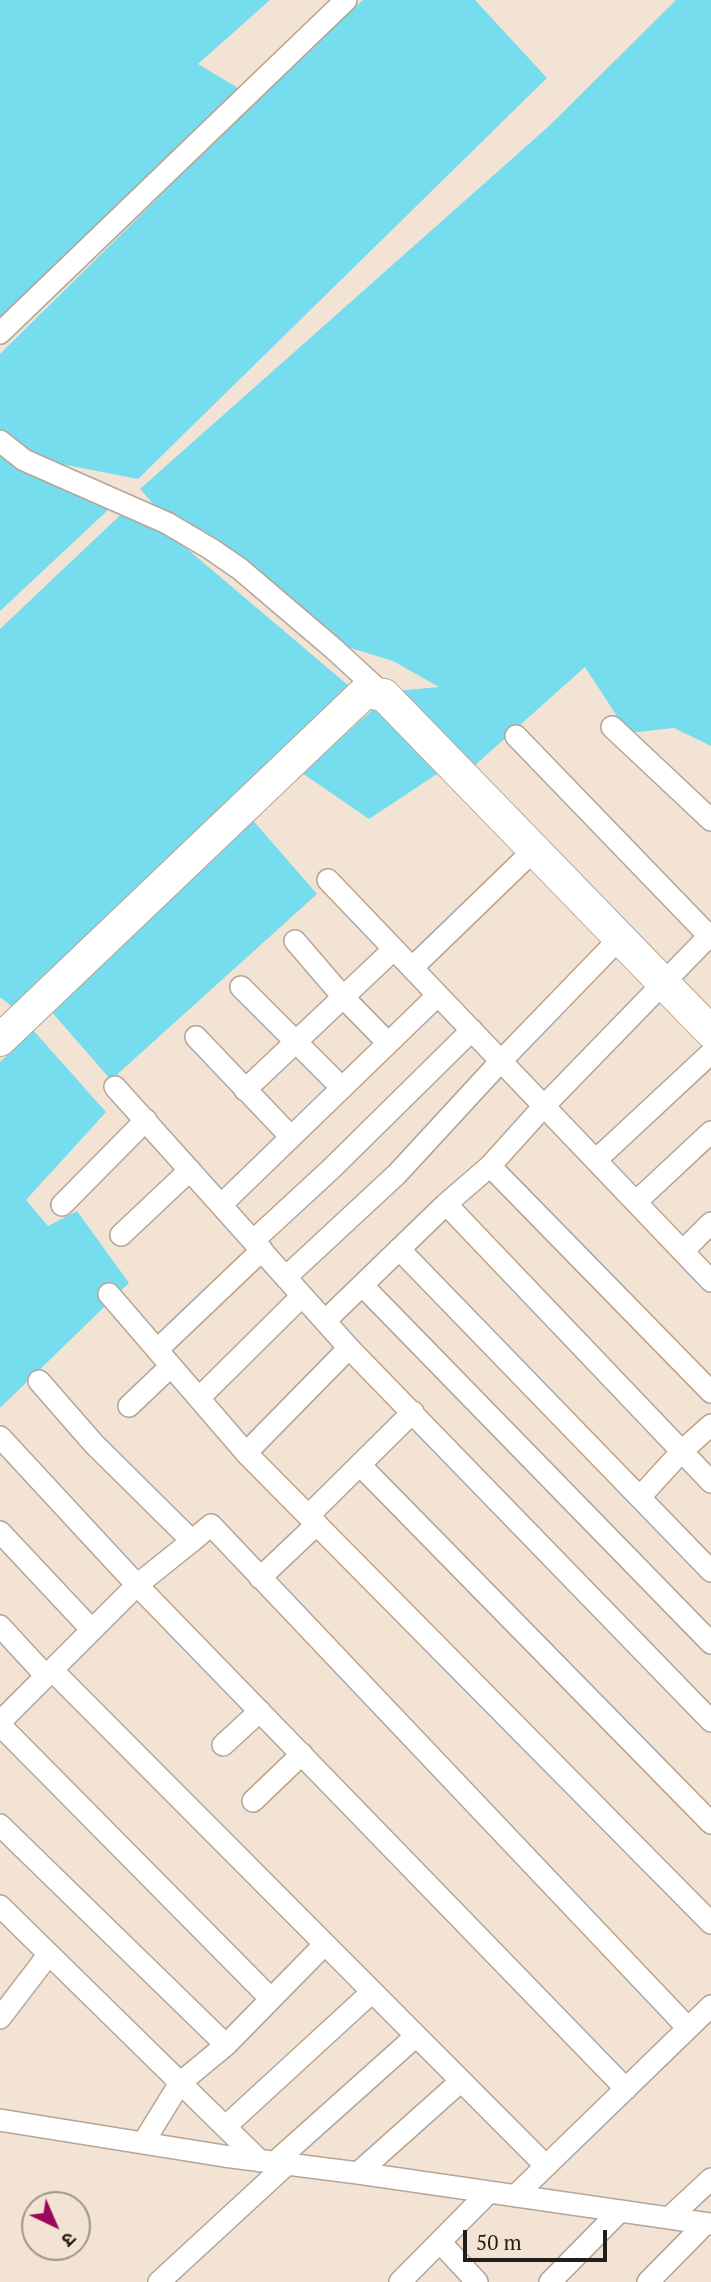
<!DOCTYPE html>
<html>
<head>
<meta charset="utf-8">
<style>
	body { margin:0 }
	#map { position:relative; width:711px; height:2282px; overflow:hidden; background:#f3e3d5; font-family:"PT Serif","Noto Sans Devanagari",serif }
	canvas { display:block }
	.north { position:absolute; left:21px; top:2191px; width:70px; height:70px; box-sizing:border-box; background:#f3e3d5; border:2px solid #a09489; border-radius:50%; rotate:136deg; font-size:19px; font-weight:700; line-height:28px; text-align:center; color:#231d18 }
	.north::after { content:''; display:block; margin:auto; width:24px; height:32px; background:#99095b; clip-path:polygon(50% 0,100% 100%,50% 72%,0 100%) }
	.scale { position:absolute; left:463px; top:2230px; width:144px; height:32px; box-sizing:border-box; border:4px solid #231d18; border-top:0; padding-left:9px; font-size:21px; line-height:24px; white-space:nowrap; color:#231d18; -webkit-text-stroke:5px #f3e3d5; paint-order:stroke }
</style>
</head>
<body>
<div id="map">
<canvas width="711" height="2282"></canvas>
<div class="north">उ</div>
<div class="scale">50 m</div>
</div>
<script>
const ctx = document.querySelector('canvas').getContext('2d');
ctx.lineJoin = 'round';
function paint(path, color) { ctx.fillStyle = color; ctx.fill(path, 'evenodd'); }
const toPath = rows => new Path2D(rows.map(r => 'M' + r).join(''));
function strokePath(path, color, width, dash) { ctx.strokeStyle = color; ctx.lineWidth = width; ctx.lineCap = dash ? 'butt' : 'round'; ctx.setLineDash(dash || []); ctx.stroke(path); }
paint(toPath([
	[0,0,270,0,198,64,258,100,363,0,475,0,547,78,138,479,46,461,108,510,0,611,0,354,247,110,75,251,0,317],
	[676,0,711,0,711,746,674,728,628,733,585,667,474,766,396,691,439,687,393,661,347,647,281,590,163,515,140,489,549,126],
	[133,503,369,703,16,1010,0,997,0,629],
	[380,703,449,766,369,819,302,773],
	[250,817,317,894,111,1080,43,1002],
	[33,1030,106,1112,26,1200,48,1226,77,1211,129,1283,0,1408,0,1062]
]), '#75dded');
const street = toPath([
	[0,333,346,0],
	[0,441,24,460,167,523,211,549,240,569,334,649,384,695],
	[612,727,711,820],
	[516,736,711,938],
	[328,880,711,1281],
	[295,941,344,998,388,1043],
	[412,968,534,850],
	[241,987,342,1088],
	[196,1037,291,1137],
	[115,1087,349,1348,711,1721],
	[245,1090,394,949],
	[596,1160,711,1053],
	[490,1166,711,1392],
	[636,1202,711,1132],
	[446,1204,711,1482],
	[62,1205,146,1120],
	[221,1205,438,995],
	[121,1235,190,1170],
	[253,1241,330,1170,472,1030],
	[399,1249,711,1571],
	[683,1251,711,1223],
	[286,1277,397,1174,501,1061,620,938],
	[362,1285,711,1643],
	[109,1294,246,1453,711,1923],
	[325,1321,446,1204,490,1166,544,1106,711,934],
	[157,1350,262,1250],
	[39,1381,94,1444,192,1541,211,1525,688,2028],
	[199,1398,302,1296],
	[129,1406,171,1366],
	[0,1437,137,1585,626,2089],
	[246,1453,349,1348],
	[360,1465,711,1823],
	[640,1497,682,1451,711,1425],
	[308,1516,413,1412],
	[0,1532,92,1630],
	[260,1578,317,1524],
	[0,1626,46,1676],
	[52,1670,546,2166],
	[0,1722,137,1585,192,1541],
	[0,1725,271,1999],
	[223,1745,260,1711],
	[253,1801,302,1754],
	[0,1825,226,2045],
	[0,1906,260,2161],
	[0,2018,49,1954],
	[0,2120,224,2156,358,2173,711,2224],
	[225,2127,372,1992],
	[143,2143,180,2083,226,2045,325,1944],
	[274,2163,416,2036],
	[358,2173,461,2081],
	[515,2196,711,2006],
	[669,2218,711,2179],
	[440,2242,477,2282],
	[159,2282,286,2165],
	[400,2282,489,2192],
	[550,2282,620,2211],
	[648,2282,705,2224]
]);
const secondary = toPath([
	[0,1040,365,692,384,695,711,1032]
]);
strokePath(street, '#b4a598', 24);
strokePath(secondary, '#b4a598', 34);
strokePath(street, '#fff', 21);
strokePath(secondary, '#fff', 32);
</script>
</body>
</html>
